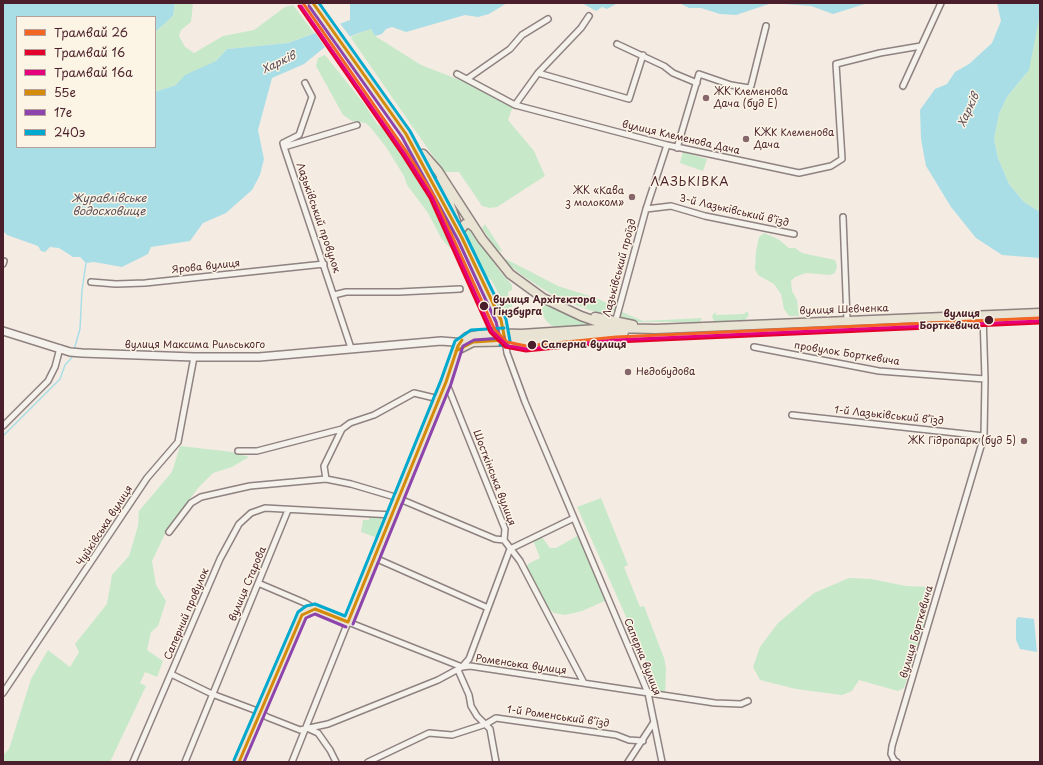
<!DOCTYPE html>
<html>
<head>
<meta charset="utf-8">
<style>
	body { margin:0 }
	#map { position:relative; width:1043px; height:765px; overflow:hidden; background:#f4ebe3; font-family:"Playpen Sans",sans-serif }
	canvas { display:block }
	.frame { position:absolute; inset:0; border:4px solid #4a1f2b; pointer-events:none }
	.legend { position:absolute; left:16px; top:16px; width:140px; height:132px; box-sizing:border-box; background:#fcf5e5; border:1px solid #b59f9b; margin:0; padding:5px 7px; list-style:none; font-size:12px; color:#4a1f2b }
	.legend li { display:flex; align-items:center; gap:8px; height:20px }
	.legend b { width:20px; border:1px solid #b59f9b }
</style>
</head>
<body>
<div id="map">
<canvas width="1043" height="765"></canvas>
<div class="frame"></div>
<ul class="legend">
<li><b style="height:5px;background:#f26522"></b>Трамвай 26</li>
<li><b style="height:5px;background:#e4002b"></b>Трамвай 16</li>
<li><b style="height:5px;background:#e5007d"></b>Трамвай 16a</li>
<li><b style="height:5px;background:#d48b09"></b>55е</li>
<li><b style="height:5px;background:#8e44ad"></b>17е</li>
<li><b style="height:5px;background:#00a9ce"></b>240э</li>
</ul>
</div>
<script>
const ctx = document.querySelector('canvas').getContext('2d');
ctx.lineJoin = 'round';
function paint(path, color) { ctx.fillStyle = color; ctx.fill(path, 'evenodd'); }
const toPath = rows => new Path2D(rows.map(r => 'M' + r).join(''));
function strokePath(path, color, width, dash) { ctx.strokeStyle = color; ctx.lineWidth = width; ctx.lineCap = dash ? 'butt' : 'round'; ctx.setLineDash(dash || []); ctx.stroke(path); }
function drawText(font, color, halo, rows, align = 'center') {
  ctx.font = font + ' "Playpen Sans",sans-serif'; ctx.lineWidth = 3; ctx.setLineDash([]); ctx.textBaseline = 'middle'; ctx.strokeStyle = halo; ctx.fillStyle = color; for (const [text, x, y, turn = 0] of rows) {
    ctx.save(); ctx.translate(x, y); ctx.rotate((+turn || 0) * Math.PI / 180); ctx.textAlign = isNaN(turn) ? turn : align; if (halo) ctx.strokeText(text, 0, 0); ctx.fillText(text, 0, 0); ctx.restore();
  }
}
paint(toPath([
	[175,3,193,3,191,22,181,30,179,36,185,47,194,53,223,36,254,30,285,7,293,5,314,33,288,43,227,49,216,61,176,85,155,92,155,32,173,16],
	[1040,14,1040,212,1024,202,1009,184,998,158,994,139,999,114,1007,97,1026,74],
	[371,29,375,36,421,65,483,89,513,106,508,120,534,151,545,176,497,207,490,208,482,206,459,172,444,172,351,38,352,36],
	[325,55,365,105,377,124,385,130,422,184,429,190,435,201,439,216,452,240,454,250,450,248,441,238,428,213,407,185,404,176,386,147,371,128,366,123,352,121,343,115,316,66,318,58],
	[683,152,707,159,703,171,680,163],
	[485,224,503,252,496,249,482,228],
	[468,226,499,270,512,285,512,290,508,292,508,300,512,301,512,307,509,307,509,316,506,316,501,298,492,281,485,275,464,229],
	[764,233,778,239,789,248,795,248,802,253,835,260,837,266,835,273,830,275,806,273,795,277,791,281,792,291,797,300,799,316,789,316,784,309,781,294,774,284,758,275,755,269,756,251,759,237],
	[506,259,558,286,596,298,615,307,617,310,604,314,589,310,557,298,523,276,509,265,505,260],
	[545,305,587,321,587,326,559,328,551,325,547,322,540,311,541,308],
	[747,311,749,315,745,320,714,322,712,316,715,312,716,315,744,314],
	[622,312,643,321,702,318,700,322,626,322,619,318],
	[180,446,233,452,249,457,232,467,213,473,198,488,167,530,152,561,156,585,166,601,158,626,151,632,147,650,163,661,157,677,145,672,140,683,146,686,110,762,3,762,3,755,9,749,31,679,48,650,70,667,79,652,75,644,107,604,112,575,129,556,138,526,139,511,172,472],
	[601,498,628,565,624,567,640,607,644,606,664,658,666,668,665,696,661,695,577,507],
	[369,517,386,518,378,538,361,532,363,520,369,520],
	[579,535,607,600,582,611,565,615,554,613,549,609,526,569,528,564,540,558,533,540,541,536,550,548,556,548],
	[849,578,871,579,906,586,932,587,924,624,904,688,898,691,859,680,852,691,842,695,796,689,760,680,753,667,760,647,778,623,814,593]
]), '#c7e9c9');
paint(toPath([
	[3,3,175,3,173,16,155,32,155,17,17,17,17,147,155,147,155,92,176,85,185,75,216,61,227,49,288,43,350,20,350,3,507,3,489,14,478,17,465,15,406,32,392,27,386,29,382,34,375,36,371,29,356,34,325,47,304,64,272,78,258,130,264,159,260,175,252,190,226,213,203,223,190,241,151,247,148,254,122,267,94,262,86,263,80,257,73,257,59,248,50,247,45,252,41,251,38,246,7,235,3,231],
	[582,3,618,3,607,9,602,7,596,11],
	[679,3,868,3,833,14,811,6,772,3,736,15,720,14,701,8,689,8],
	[997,3,1040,3,1040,14,1029,70,1007,97,999,114,994,139,998,158,1009,184,1024,202,1040,212,1040,258,1002,255,976,238,951,207,926,166,921,139,920,110,935,89,947,84,955,72,969,64,992,43,1001,21],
	[1018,617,1034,619,1037,652,1020,649,1016,640,1016,620]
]), '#aadee6');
paint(toPath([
	[339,22,351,38,326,49,314,31]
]), '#f4ebe3');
strokePath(toPath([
	[74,350,80,329,82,290,86,263],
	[3,436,60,379,65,365,73,356]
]), '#aadee6', 1.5);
const minor = toPath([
	[617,44,664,66,673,73,697,83],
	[538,73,629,99,643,55],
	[457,74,515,105,667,145,799,173,831,166,842,159,836,64,880,53,921,46],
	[467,79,510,49,522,35,548,19],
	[903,86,941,3],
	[515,105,538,73,581,28,589,16],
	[284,147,283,143,299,135,312,97,305,83],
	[677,148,699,74,731,85,749,88,751,86,766,26],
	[646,209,671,206,705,216,794,234],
	[843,217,847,320],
	[3,264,4,261],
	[91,282,116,284,145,283,324,264],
	[334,295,346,292,399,292,460,289],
	[615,323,646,209,667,145],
	[505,340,507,353,525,402,648,693,662,762],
	[754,347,879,371,985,379],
	[351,348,284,147,357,125],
	[446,382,505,529,504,540,520,561,584,683],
	[792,415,984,436],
	[3,426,48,381,55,367,60,348],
	[238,451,257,451,342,429],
	[326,479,324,466,342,429,350,423,374,415,414,393,439,399],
	[169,532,191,503,201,497,250,486,326,479,351,484,395,497,495,539,504,540],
	[375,558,488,608],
	[258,583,305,603,315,609],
	[458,670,469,695,471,706,477,716,490,729,496,762],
	[171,674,212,694,260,712,267,717,300,730,328,724,438,680,462,667,470,666,715,703,741,704,748,701],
	[3,693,147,478,178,442,194,357],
	[307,728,318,733,330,750,336,762],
	[133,762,220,559,239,524,251,513,265,508,393,515],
	[185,762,288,510],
	[292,762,348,622,462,667,469,659,510,549,574,518],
	[368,762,429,733,452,735,486,724,496,718,616,735,629,740,643,741],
	[628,762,654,722],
	[897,762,894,760,891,754,892,746,984,436,985,379,983,315]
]);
const secondary = toPath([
	[3,331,70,352,82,353,194,357,259,357,441,341,466,343]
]);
const primary = toPath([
	[313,3,406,134,462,238,501,320,505,340],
	[423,154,438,171,482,239,510,274,543,298,581,316,609,326],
	[439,181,447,196,456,221],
	[460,231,465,224,470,224,474,227],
	[595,317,633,325],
	[457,350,473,342,532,341,624,332],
	[239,762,302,615,308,611,315,609,348,622,446,382,458,346,467,337,491,333,521,334,613,328,656,329,1040,313]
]);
strokePath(minor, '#8f8281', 8);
strokePath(secondary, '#8f8281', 10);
strokePath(primary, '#8f8281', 11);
strokePath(minor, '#f5f1eb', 5);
strokePath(secondary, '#f5f1eb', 7);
strokePath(primary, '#e8e3d3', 8);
strokePath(toPath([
	[313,3,406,134,462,238,501,320,505,340,473,342,456,351],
	[348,622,446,382,458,346,462,340],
	[239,762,302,615,315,609,348,622]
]), '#d48b09', 3);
strokePath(toPath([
	[309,6,402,137,458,240,496,322,499,334],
	[353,624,451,384,463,346,474,340,504,338],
	[244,762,306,618,315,614,346,627]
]), '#8e44ad', 3);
strokePath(toPath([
	[319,3,410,131,466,236,506,319,510,341,507,345,500,345],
	[234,760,298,612,306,606,315,604,345,616,441,380,455,341,471,330,504,328]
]), '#00a9ce', 3);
strokePath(toPath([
	[303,3,406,151,434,196,495,330,507,342,526,346,616,337,1040,318]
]), '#f26522', 3);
strokePath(toPath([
	[299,6,402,154,430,198,490,332,505,347,526,351,616,342,1040,323]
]), '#e4002b', 3);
strokePath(toPath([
	[301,6,404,153,432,197,492,331,508,346,526,349,616,340,1040,321]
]), '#e5007d', 3);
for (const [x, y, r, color] of [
	[706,98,4,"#86666b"],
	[746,139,4,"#86666b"],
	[632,197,4,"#86666b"],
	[484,306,5,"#4a1f2b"],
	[989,320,5,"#4a1f2b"],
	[532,345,5,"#4a1f2b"],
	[628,372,4,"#86666b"],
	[1024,441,4,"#86666b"]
]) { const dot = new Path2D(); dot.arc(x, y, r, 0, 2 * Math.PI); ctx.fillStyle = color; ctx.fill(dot); strokePath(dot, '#fcf5e5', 1.5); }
drawText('10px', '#4a1f2b', '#fcf5e5', [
	["ЖК Клеменова",714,92],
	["Дача (буд Е)",714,104],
	["КЖК Клеменова",754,133],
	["Дача",754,145],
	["ЖК «Кава",624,191,"right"],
	["з молоком»",624,203,"right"],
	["Недобудова",636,372],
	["ЖК Гідропарк (буд 5)",1016,441,"right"]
], 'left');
drawText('10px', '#4a1f2b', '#fcf5e5', [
	["вулиця Клеменова Дача",681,138,13],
	["3-й Лазьківський в’їзд",734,211,13],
	["Лазьківський провулок",318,218,71],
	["Ярова вулиця",206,267,-6],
	["Лазьківський проїзд",620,268,-75],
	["вулиця Шевченка",844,310,-2],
	["вулиця Максима Рильського",195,345],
	["провулок Борткевича",847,354,9],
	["1-й Лазьківський в’їзд",889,416,6],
	["Шосткінська вулиця",494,478,69],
	["Чуйківська вулиця",105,526,-57],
	["вулиця Старова",248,584,-67],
	["Саперний провулок",187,614,-67],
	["вулиця Борткевича",917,632,-74],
	["Саперна вулиця",642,657,68],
	["Роменська вулиця",521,665,8],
	["1-й Роменський в’їзд",558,717,8]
]);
drawText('bold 10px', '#4a1f2b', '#fcf5e5', [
	["вулиця Архітектора",493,300],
	["Гінзбурга",493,312],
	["вулиця",980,314,"right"],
	["Борткевича",980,326,"right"],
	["Саперна вулиця",541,345]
], 'left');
drawText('italic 11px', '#5a4d5a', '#fcf5e5', [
	["Харків",279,63,-26],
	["Харків",969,110,-65],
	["Журавлівське",109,199],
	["водосховище",109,212]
]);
ctx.letterSpacing = '1px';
drawText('12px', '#4a1f2b', '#fcf5e5', [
	["ЛАЗЬКІВКА",690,183]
]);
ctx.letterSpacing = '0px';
</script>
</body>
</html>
